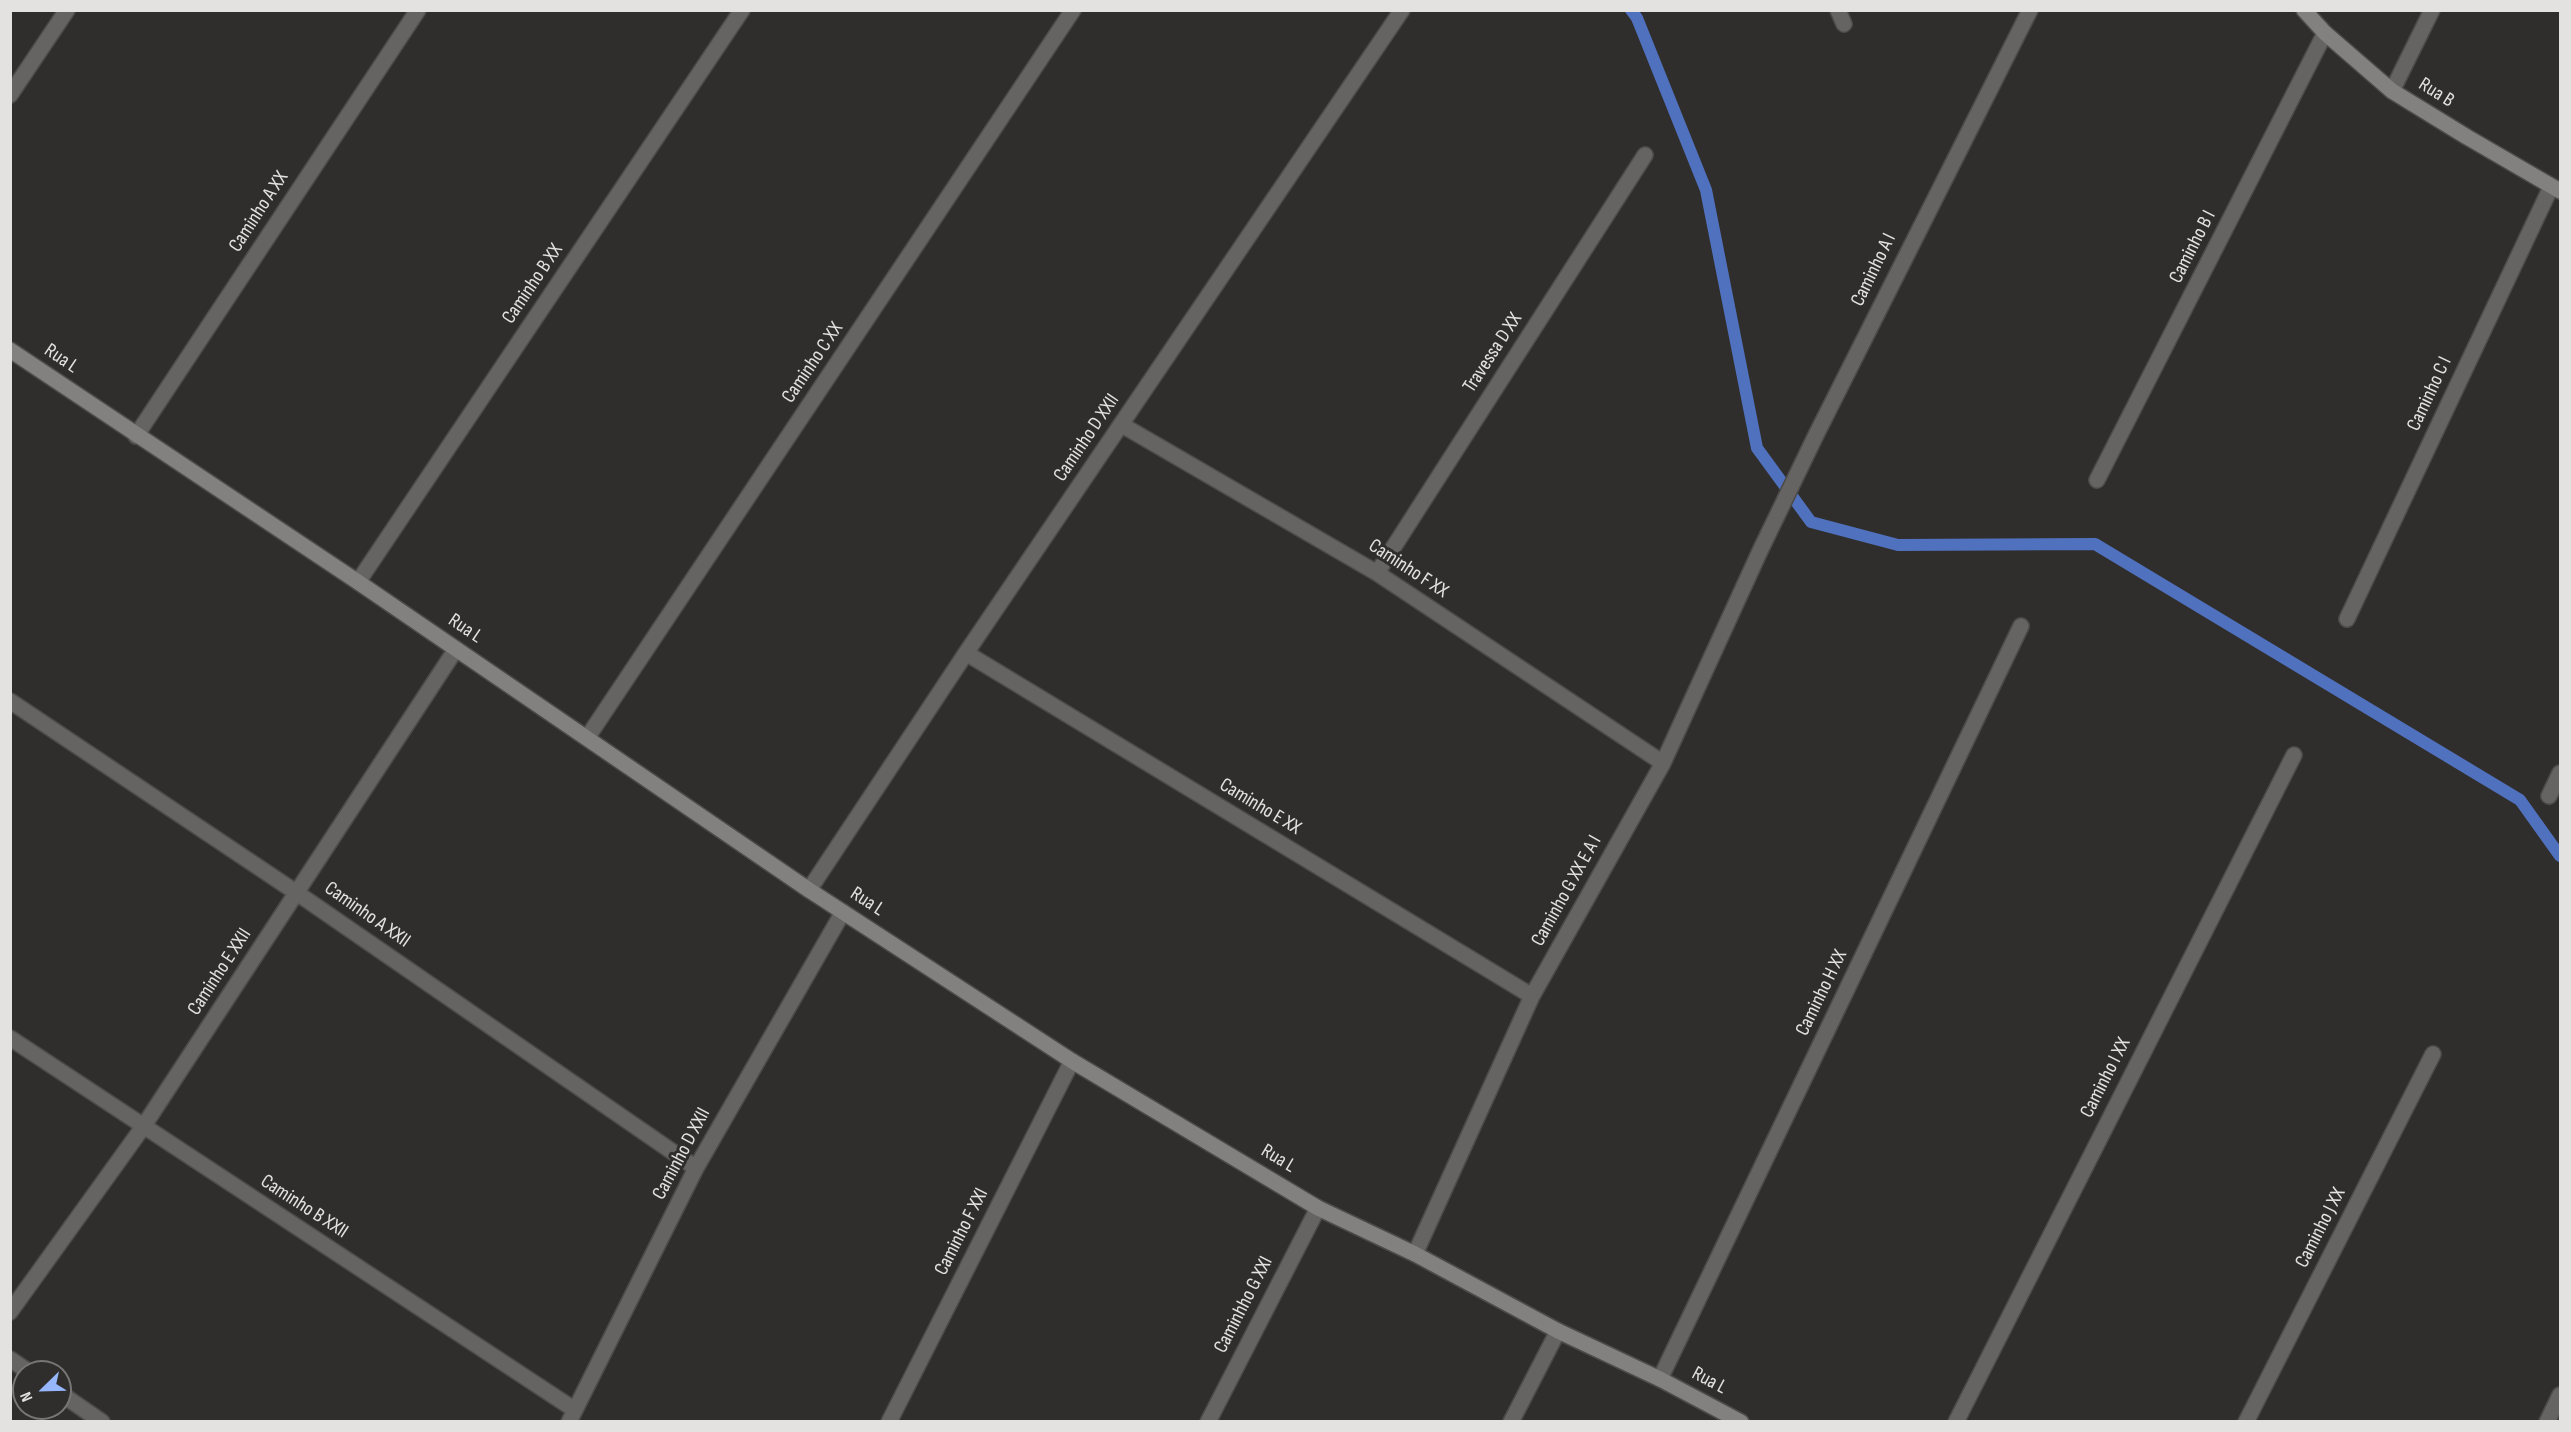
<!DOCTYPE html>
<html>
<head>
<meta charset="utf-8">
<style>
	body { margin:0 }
	#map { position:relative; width:2571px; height:1432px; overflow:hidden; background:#302e2d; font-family:"Sofia Sans Condensed",sans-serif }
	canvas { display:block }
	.frame { position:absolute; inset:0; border:12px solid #e4e2e1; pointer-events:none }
	.north { position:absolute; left:12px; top:1360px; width:60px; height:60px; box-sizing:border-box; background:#302e2d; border:2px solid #787675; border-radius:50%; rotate:247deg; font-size:16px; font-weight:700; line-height:24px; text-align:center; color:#e4e2e1 }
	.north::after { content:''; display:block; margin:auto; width:21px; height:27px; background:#96b6fd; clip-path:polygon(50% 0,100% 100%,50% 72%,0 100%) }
</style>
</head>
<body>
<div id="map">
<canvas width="2571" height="1432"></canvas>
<div class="frame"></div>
<div class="north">N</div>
</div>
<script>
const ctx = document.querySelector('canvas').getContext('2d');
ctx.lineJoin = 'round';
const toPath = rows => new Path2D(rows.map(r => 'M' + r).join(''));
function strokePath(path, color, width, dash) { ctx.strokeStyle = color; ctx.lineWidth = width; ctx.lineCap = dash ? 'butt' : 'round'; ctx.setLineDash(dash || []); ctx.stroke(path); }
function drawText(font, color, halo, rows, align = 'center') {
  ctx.font = font + ' "Sofia Sans Condensed",sans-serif'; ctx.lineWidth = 6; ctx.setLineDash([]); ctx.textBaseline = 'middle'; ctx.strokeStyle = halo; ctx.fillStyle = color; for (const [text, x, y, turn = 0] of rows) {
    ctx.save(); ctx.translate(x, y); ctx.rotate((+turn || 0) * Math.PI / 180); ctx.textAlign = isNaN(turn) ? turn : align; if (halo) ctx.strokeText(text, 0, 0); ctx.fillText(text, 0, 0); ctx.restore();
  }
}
strokePath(toPath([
	[1631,10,1637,18,1706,190,1757,448,1811,522,1898,545,2095,544,2520,800,2560,856]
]), '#5071be', 12);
const street = toPath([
	[1838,10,1844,24],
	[2392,91,2432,10],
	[10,95,67,10],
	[1122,425,1377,573,1663,763],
	[136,436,418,10],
	[2097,480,2325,33],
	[1377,573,1645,155],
	[358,582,742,10],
	[2347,619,2551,187],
	[966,653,1532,996],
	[10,701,297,893,696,1168],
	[587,738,1073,10],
	[2549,796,2560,773],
	[809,890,966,653,1402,10],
	[10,1038,575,1410],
	[1415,1254,1532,996,1663,763,1760,551,1816,435,2030,10],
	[10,1312,143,1127,456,649],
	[10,1359,29,1372],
	[1660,1379,2021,626],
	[60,1393,102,1422],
	[569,1422,696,1168,843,912],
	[889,1422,1072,1061],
	[1208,1422,1318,1208],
	[1511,1422,1558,1331],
	[1956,1422,2294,755],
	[2246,1422,2433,1054],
	[2547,1422,2560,1395]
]);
const secondary = toPath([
	[2304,10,2325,33,2392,91,2467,137,2560,191],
	[10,350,358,582,809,890,1072,1061,1318,1208,1415,1254,1558,1331,1660,1379,1741,1422]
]);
strokePath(street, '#4d4b4a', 18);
strokePath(secondary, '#4d4b4a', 18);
strokePath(street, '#656463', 15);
strokePath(secondary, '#838180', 15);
drawText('20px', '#e4e2e1', '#302e2d', [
	["Rua B",2436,93,32],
	["Caminho A XX",259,212,-57],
	["Caminho B I",2193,247,-63],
	["Caminho A I",1874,270,-64],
	["Caminho B XX",533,284,-56],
	["Travessa D XX",1493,353,-57],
	["Rua L",61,359,34],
	["Caminho C XX",813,363,-56],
	["Caminho C I",2430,394,-65],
	["Caminho D XXII",1087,438,-56],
	["Caminho F XX",1408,569,33],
	["Rua L",465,629,34],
	["Caminho E XX",1260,807,31],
	["Caminho G XX E A I",1567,891,-61],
	["Rua L",867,902,33],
	["Caminho A XXII",367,915,35],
	["Caminho E XXII",220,972,-57],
	["Caminho H XX",1822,993,-64],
	["Caminho I XX",2106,1078,-63],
	["Caminho D XXII",682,1154,-62],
	["Rua L",1278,1159,31],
	["Caminho B XXII",304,1207,33],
	["Caminho J XX",2321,1228,-63],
	["Caminho F XXI",962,1232,-63],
	["Caminhho G XXI",1244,1305,-63],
	["Rua L",1709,1381,28]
]);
</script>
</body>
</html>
